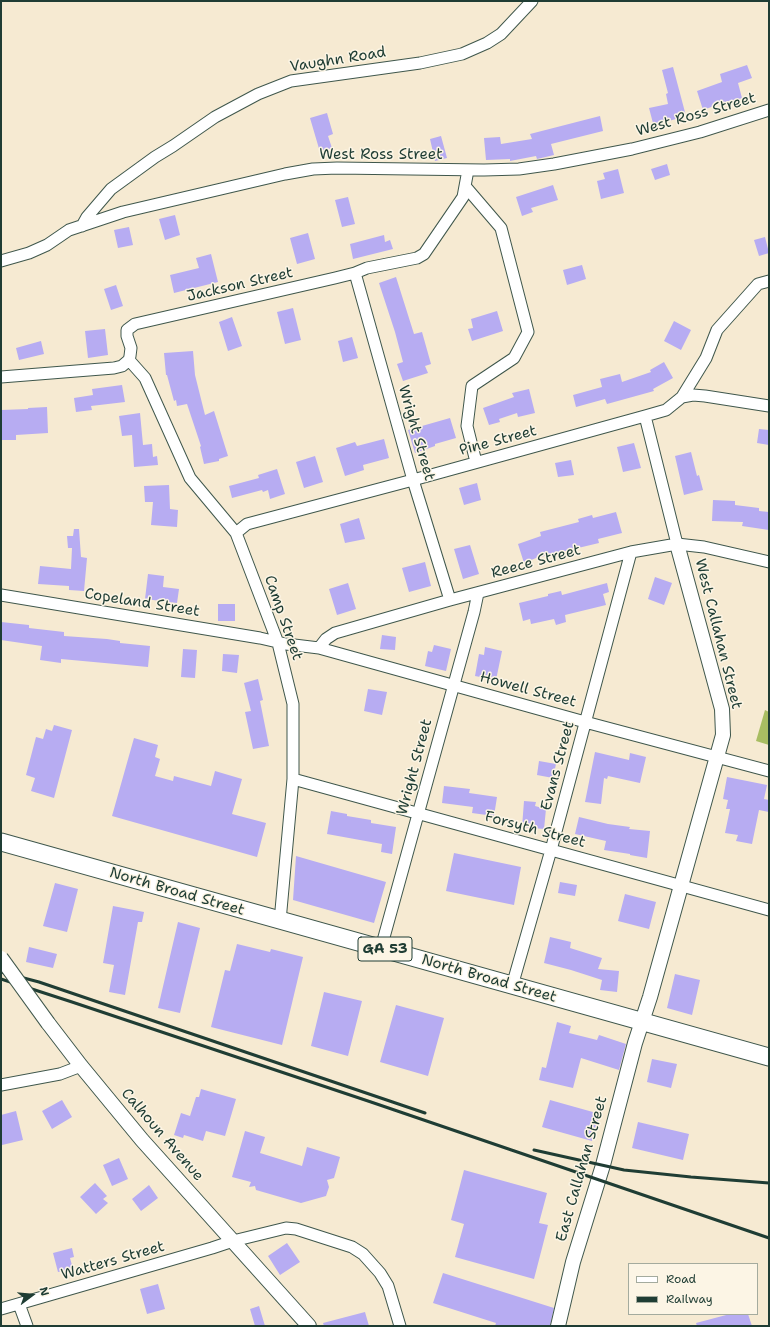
<!DOCTYPE html>
<html>
<head>
<meta charset="utf-8">
<style>
	body { margin:0 }
	#map { position:relative; width:770px; height:1327px; overflow:hidden; background:#f6ead2; font-family:"Shantell Sans",sans-serif }
	canvas { display:block }
	.frame { position:absolute; inset:0; border:2px solid #1f3d34; pointer-events:none }
	.legend { position:absolute; left:628px; top:1263px; width:130px; height:52px; box-sizing:border-box; background:#fcf5e5; border:1px solid #a4ab9e; margin:0; padding:5px 7px; list-style:none; font-size:12px; color:#1f3d34 }
	.legend li { display:flex; align-items:center; gap:8px; height:20px }
	.legend b { width:20px; border:1px solid #a4ab9e }
	.north { position:absolute; left:12px; top:1275px; width:40px; height:40px; -webkit-text-stroke:3px #fcf5e5; paint-order:stroke; rotate:74deg; font-size:11px; font-weight:700; line-height:16px; text-align:center; color:#1f3d34 }
	.north::after { content:''; display:block; margin:auto; width:14px; height:18px; background:#1f3d34; clip-path:polygon(50% 0,100% 100%,50% 72%,0 100%) }
</style>
</head>
<body>
<div id="map">
<canvas width="770" height="1327"></canvas>
<div class="frame"></div>
<ul class="legend">
<li><b style="height:5px;background:#fff"></b>Road</li>
<li><b style="height:5px;background:#1f3d34"></b>Railway</li>
</ul>
<div class="north">N</div>
</div>
<script>
const ctx = document.querySelector('canvas').getContext('2d');
ctx.lineJoin = 'round';
function paint(path, color) { ctx.fillStyle = color; ctx.fill(path, 'evenodd'); }
const toPath = rows => new Path2D(rows.map(r => 'M' + r).join(''));
function strokePath(path, color, width, dash) { ctx.strokeStyle = color; ctx.lineWidth = width; ctx.lineCap = dash ? 'butt' : 'round'; ctx.setLineDash(dash || []); ctx.stroke(path); }
function drawText(font, color, halo, rows, align = 'center') {
  ctx.font = font + ' "Shantell Sans",sans-serif'; ctx.lineWidth = 3; ctx.setLineDash([]); ctx.textBaseline = 'middle'; ctx.strokeStyle = halo; ctx.fillStyle = color; for (const [text, x, y, turn = 0] of rows) {
    ctx.save(); ctx.translate(x, y); ctx.rotate((+turn || 0) * Math.PI / 180); ctx.textAlign = isNaN(turn) ? turn : align; if (halo) ctx.strokeText(text, 0, 0); ctx.fillText(text, 0, 0); ctx.restore();
  }
}
paint(toPath([
	[765,710,769,712,769,745,756,741]
]), '#a8bd62');
paint(toPath([
	[747,65,752,78,738,83,742,98,729,103,728,101,703,110,697,91,722,82,720,74],
	[673,67,686,116,662,123,662,125,654,127,649,108,668,104,666,94,668,93,662,70],
	[327,113,333,134,328,136,332,148,320,152,310,118],
	[600,116,603,131,551,144,554,155,537,159,536,156,510,161,510,159,486,160,484,138,500,137,501,144,532,139,530,134],
	[441,136,447,158,435,161,430,139],
	[667,164,670,175,655,180,651,169],
	[618,169,624,193,601,199,597,181,605,179,603,173],
	[553,185,558,200,531,208,533,212,522,216,516,197],
	[348,197,355,224,342,227,335,200],
	[175,215,180,235,165,240,159,219],
	[129,227,133,245,118,248,114,230],
	[308,233,315,259,297,264,290,238],
	[384,235,385,242,390,240,393,249,353,259,350,244],
	[765,237,769,253,759,256,754,240],
	[211,254,218,282,174,293,170,275,199,268,196,258],
	[582,265,586,279,567,285,563,270],
	[396,277,414,334,422,332,431,364,425,366,428,373,403,381,397,364,403,362,395,332,379,283],
	[116,285,123,306,111,310,104,289],
	[293,308,301,340,285,344,277,312],
	[497,311,503,331,472,341,468,329,473,328,471,319],
	[232,317,242,346,228,351,219,322],
	[674,321,691,330,681,350,664,341],
	[105,329,108,355,88,358,85,331],
	[352,337,358,358,343,362,338,341],
	[41,341,44,354,19,360,16,348],
	[193,351,195,375,205,415,214,411,228,456,219,459,219,461,204,464,200,447,201,446,187,404,177,406,176,400,174,401,167,375,166,375,164,353],
	[664,362,673,378,653,389,654,391,607,404,605,399,576,407,573,395,602,387,600,379,620,374,622,382,651,372,650,370],
	[122,385,125,402,91,406,92,410,76,412,74,398,93,395,92,389],
	[529,389,535,413,518,417,517,413,499,419,500,422,489,425,483,408,514,397,512,393],
	[47,407,48,433,16,435,16,440,1,440,1,410,28,409,28,408],
	[140,413,143,445,152,444,153,457,157,456,158,465,134,467,132,435,122,436,119,416],
	[450,418,456,438,435,444,435,446,415,453,408,430],
	[759,429,769,430,769,445,757,443],
	[384,439,389,458,363,465,364,470,345,476,336,448,355,442,357,446],
	[634,443,641,468,623,472,617,447],
	[691,452,697,476,699,475,703,490,684,495,675,456],
	[315,456,323,482,304,488,296,462],
	[571,460,574,475,558,477,555,463],
	[277,469,285,494,270,499,268,490,263,492,262,490,232,498,229,486,259,478,258,475],
	[477,483,481,500,464,505,459,488],
	[169,485,170,509,178,510,177,527,151,525,153,502,145,502,144,486],
	[713,500,735,501,735,505,759,508,759,511,769,512,769,530,742,526,743,522,712,521],
	[616,512,622,533,598,539,599,543,536,558,524,563,518,544,541,536,540,532,579,522,578,519,592,515,593,518],
	[359,518,365,539,345,543,340,524],
	[74,529,79,529,81,557,87,558,84,591,69,590,69,586,38,584,40,566,71,569,72,548,68,548,67,536,73,536],
	[470,545,479,574,463,579,454,549],
	[425,562,431,586,409,592,402,568],
	[148,574,164,576,163,587,179,589,177,603,145,599],
	[655,577,672,583,664,605,648,599],
	[348,583,356,609,337,615,329,589],
	[607,583,609,592,603,594,606,605,565,615,566,622,556,625,554,619,531,624,530,619,523,621,519,603,548,596,548,594,561,591,562,595],
	[218,604,235,604,235,621,218,621],
	[1,622,29,625,29,628,64,632,64,636,107,639,120,641,120,643,150,646,148,667,61,659,61,663,40,660,42,646,1,640],
	[382,635,396,637,395,650,380,649],
	[434,645,451,649,446,671,425,666,428,651,432,652],
	[485,647,502,651,496,680,475,676,479,654,484,655],
	[183,649,197,650,195,678,181,677],
	[223,654,239,655,237,673,222,671],
	[258,679,263,700,260,701,269,746,253,749,245,712,251,711,244,683],
	[368,689,387,692,382,715,364,711],
	[54,725,72,730,54,798,31,791,35,778,26,775,36,737,43,739,46,729,52,731],
	[134,738,158,745,155,757,160,759,155,776,173,781,174,776,211,786,215,771,242,779,232,814,266,823,257,857,112,816],
	[595,752,629,760,630,753,646,757,640,783,608,776,607,779,604,778,601,804,585,802],
	[539,761,556,764,553,778,537,775],
	[727,777,767,785,764,799,769,800,769,812,759,810,752,844,736,841,738,835,725,833,730,809,726,809,728,800,723,799],
	[444,786,470,789,469,793,497,797,494,816,472,813,473,807,442,803],
	[524,801,536,802,535,806,546,809,544,829,522,827],
	[331,811,347,814,347,816,371,820,371,823,396,827,392,854,381,852,382,844,327,834],
	[579,817,608,824,630,827,629,829,650,831,647,858,630,855,630,854,604,850,606,841,575,834],
	[454,853,521,867,514,905,446,891],
	[296,856,386,882,374,923,293,900],
	[560,882,577,885,575,896,558,893],
	[55,883,78,889,67,932,43,926],
	[625,894,656,902,649,929,618,921],
	[113,906,144,912,142,922,138,922,125,995,109,992,114,965,103,963],
	[178,922,200,928,180,1013,158,1008],
	[550,937,571,942,570,948,602,958,598,969,619,971,617,992,600,990,602,980,571,970,544,963],
	[237,944,270,952,271,949,303,957,282,1045,211,1027,225,970,230,971],
	[29,947,57,954,53,968,26,962],
	[675,974,700,980,692,1015,667,1008],
	[324,992,362,1001,348,1056,311,1046],
	[396,1005,444,1018,428,1076,380,1062],
	[557,1022,571,1026,569,1033,597,1040,599,1035,626,1044,619,1070,581,1058,573,1088,539,1080,542,1067,546,1068],
	[652,1059,677,1064,671,1088,647,1082],
	[201,1089,236,1099,225,1136,206,1131,203,1141,184,1135,183,1138,174,1135,181,1113,190,1116,196,1097,199,1097],
	[62,1100,72,1117,52,1129,42,1111],
	[550,1100,600,1114,592,1141,542,1127],
	[16,1111,23,1140,2,1145,1,1140,1,1115],
	[638,1122,689,1134,683,1160,632,1148],
	[245,1131,265,1137,260,1153,302,1166,307,1147,340,1157,334,1178,327,1180,329,1187,326,1196,301,1203,256,1190,255,1186,249,1187,251,1182,232,1177],
	[119,1158,128,1179,112,1186,103,1165],
	[464,1170,547,1193,539,1223,548,1225,534,1279,455,1257,464,1224,451,1220],
	[95,1183,107,1196,103,1199,108,1203,96,1214,80,1197],
	[149,1185,158,1198,141,1211,132,1199],
	[287,1243,300,1262,280,1275,268,1256],
	[72,1248,74,1257,70,1258,73,1269,58,1272,53,1253],
	[443,1273,554,1308,550,1326,495,1326,496,1323,433,1303],
	[158,1284,165,1309,147,1314,140,1289],
	[259,1306,265,1326,255,1326,250,1309],
	[365,1312,369,1326,324,1326,323,1323],
	[730,1314,748,1314,752,1326,697,1326,696,1323]
]), '#b7acf2');
const minor = toPath([
	[465,186,501,228,528,332,514,358,472,386,467,426,476,462],
	[82,226,87,217,111,189,155,157,173,146,215,117,258,94,291,81,420,63,462,54,487,43,501,34,532,1],
	[1,261,29,253,47,245,69,230,123,212,285,174,313,169,337,168,484,170,519,169,554,164,632,149,700,132,769,110],
	[355,273,413,480,450,600],
	[129,360,145,378,190,478,236,533,278,643,293,704,293,779,280,921],
	[1,377,114,368,122,366,129,360,130,356,131,348,127,336,127,330,135,324,335,278,355,273,367,268,417,258,424,254,463,197,468,170],
	[682,397,706,358,717,330,758,284,769,281],
	[645,416,677,544],
	[236,533,247,524,413,480,645,416,666,410,682,397,693,395,705,396,769,406],
	[1,595,260,638,286,644,319,648,585,722,769,771],
	[319,648,326,639,335,633,450,600,631,552,677,544,704,547,769,562],
	[293,779,769,910],
	[381,948,474,612,478,593],
	[512,986,551,850,631,552],
	[1,1085,60,1074,81,1066],
	[19,1304,27,1326],
	[1,1309,212,1248,233,1241,286,1228,296,1229,352,1247,363,1254,380,1273,388,1286,400,1326]
]);
const tertiary = toPath([
	[48,1023,81,1066,142,1140,309,1326],
	[558,1326,573,1262,603,1165,635,1043,650,997,723,735,722,709,677,544]
]);
const primary = toPath([
	[1,842,769,1057]
]);
strokePath(minor, '#3f574c', 13);
strokePath(tertiary, '#3f574c', 16);
strokePath(primary, '#3f574c', 19);
strokePath(minor, '#fff', 11);
strokePath(tertiary, '#fff', 14);
strokePath(primary, '#fff', 17);
strokePath(toPath([
	[1,972,39,982,425,1113],
	[1,979,72,1002,371,1102,769,1238],
	[534,1150,624,1170,691,1177,769,1183]
]), '#1f3d34', 3);
const tertiaryBridge = toPath([
	[1,958,48,1023]
]);
strokePath(tertiaryBridge, '#3f574c', 16, []);
strokePath(tertiaryBridge, '#fff', 14);
for (const [x, y, w] of [
	[385,949,54]
]) { const box = new Path2D(); box.roundRect(x - w / 2, y - 12, w, 24, 3); ctx.fillStyle = '#fcf5e5'; ctx.fill(box); strokePath(box, '#1f3d34', 1); }
drawText('bold 14px', '#1f3d34', null, [
	["GA 53",385,949]
]);
drawText('15px', '#1f3d34', '#fcf5e5', [
	["Vaughn Road",338,60,-9],
	["West Ross Street",696,115,-16],
	["West Ross Street",381,155],
	["Jackson Street",240,285,-13],
	["Wright Street",416,433,74],
	["Pine Street",498,441,-15],
	["Reece Street",536,562,-15],
	["Copeland Street",142,603,9],
	["Camp Street",283,618,71],
	["West Callahan Street",718,634,76],
	["Howell Street",528,690,15],
	["Evans Street",558,766,-75],
	["Wright Street",415,767,-75],
	["Forsyth Street",535,830,15],
	["North Broad Street",177,892,16],
	["North Broad Street",489,979,16],
	["Calhoun Avenue",162,1135,49],
	["East Callahan Street",582,1169,-74],
	["Watters Street",113,1261,-16]
]);
</script>
</body>
</html>
